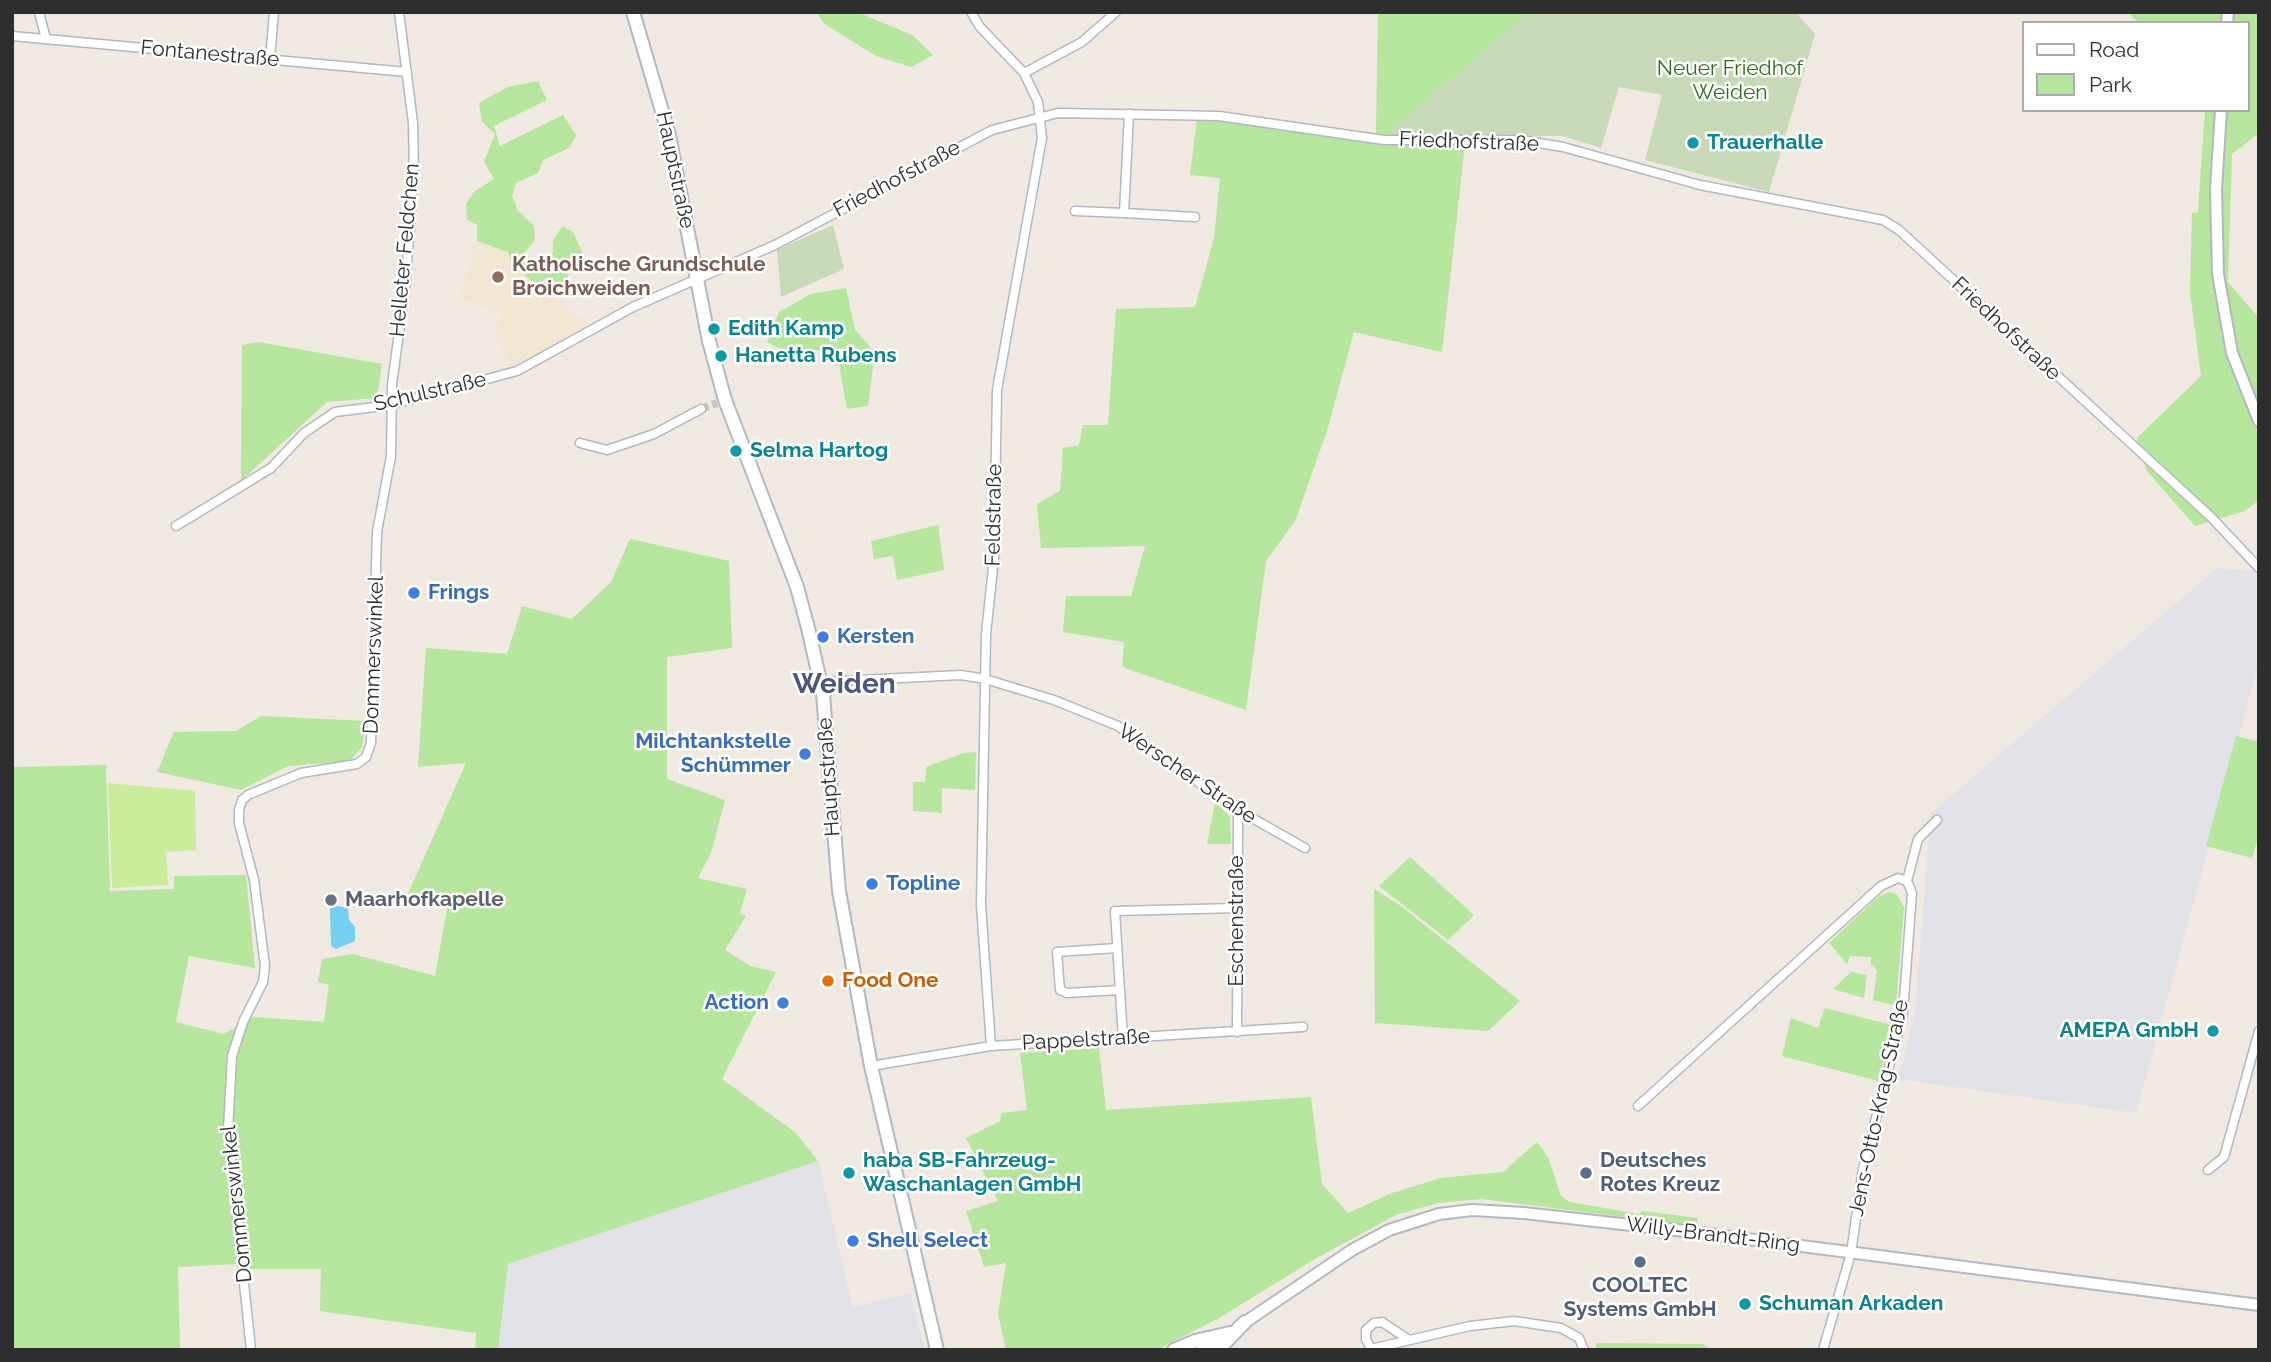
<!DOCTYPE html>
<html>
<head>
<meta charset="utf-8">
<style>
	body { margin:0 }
	#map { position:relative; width:2271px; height:1362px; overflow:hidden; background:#efe9e1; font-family:Raleway,sans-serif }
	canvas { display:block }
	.frame { position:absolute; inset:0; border:14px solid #2e2e2e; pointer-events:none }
	.legend { position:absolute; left:2022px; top:21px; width:228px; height:91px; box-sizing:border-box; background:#fff; border:2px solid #ababab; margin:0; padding:9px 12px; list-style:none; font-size:21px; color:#2e2e2e }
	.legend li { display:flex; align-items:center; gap:14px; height:35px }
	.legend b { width:35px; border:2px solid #ababab }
</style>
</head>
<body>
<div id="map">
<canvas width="2271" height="1362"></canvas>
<div class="frame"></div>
<ul class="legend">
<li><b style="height:9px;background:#fff"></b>Road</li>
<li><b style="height:19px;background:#b6e59e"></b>Park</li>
</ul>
</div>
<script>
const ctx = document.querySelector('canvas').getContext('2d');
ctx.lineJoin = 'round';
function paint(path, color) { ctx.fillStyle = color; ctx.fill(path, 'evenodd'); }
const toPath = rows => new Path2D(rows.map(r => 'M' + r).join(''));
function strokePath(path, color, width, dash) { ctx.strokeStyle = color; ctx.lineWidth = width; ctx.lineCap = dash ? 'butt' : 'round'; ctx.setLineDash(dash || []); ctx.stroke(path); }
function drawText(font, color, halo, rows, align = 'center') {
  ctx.font = font + ' Raleway,sans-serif'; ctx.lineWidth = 5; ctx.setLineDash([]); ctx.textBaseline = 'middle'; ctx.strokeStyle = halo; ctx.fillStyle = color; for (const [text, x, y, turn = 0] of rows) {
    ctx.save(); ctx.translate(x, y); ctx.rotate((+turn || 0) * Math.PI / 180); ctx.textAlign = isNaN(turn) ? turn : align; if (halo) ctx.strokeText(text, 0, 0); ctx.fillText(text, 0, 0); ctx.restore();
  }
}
paint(toPath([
	[2217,568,2259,571,2259,661,2136,1113,1898,1079,1915,1011,1931,813],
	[818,1161,853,1307,910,1293,925,1350,498,1350,508,1264]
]), '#e3e1e8');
paint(toPath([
	[487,209,517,266,590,324,512,366,495,337,503,314,459,298]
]), '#f0e6d1');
paint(toPath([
	[817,12,857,12,912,35,933,55,911,67,876,56,823,23],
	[1378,12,1530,12,1392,129,1392,136,1466,135,1442,352,1354,332,1327,431,1295,521,1266,561,1246,710,1122,667,1124,642,1063,632,1066,596,1131,596,1145,546,1041,548,1037,504,1060,491,1063,448,1079,445,1083,425,1108,425,1116,309,1195,307,1214,238,1220,178,1190,175,1198,111,1376,133],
	[2128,12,2259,12,2259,133,2232,154,2228,282,2259,318,2259,500,2245,511,2195,526,2146,470,2137,438,2201,376,2190,292,2192,213,2198,212,2205,110,2248,110,2248,23,2138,23],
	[538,81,547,100,494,126,500,146,563,115,576,135,569,148,543,160,538,173,516,183,512,196,518,211,534,226,535,240,524,253,538,265,553,252,553,241,562,226,574,233,583,255,569,271,566,285,544,279,538,285,515,268,508,252,477,241,477,225,467,220,466,204,475,191,494,179,484,162,495,134,482,122,479,103,508,87],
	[846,288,855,330,875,352,868,406,847,409,838,360,827,350,784,351,767,342,779,312,811,294],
	[259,342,382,364,377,398,327,402,241,481,242,345],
	[938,525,944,570,897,580,893,556,874,559,871,541],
	[630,539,729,561,732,648,667,657,667,779,725,800,711,853,698,878,747,889,740,913,746,916,725,950,750,966,776,972,722,1079,796,1133,818,1161,508,1264,498,1350,475,1350,476,1333,320,1311,321,1269,248,1269,238,1264,178,1267,180,1350,12,1350,12,767,106,765,110,891,174,889,174,876,246,875,255,968,189,956,176,1022,224,1034,254,1017,324,1022,329,985,318,982,322,959,353,954,435,976,448,903,407,896,466,763,418,767,426,648,507,654,522,606,572,619,611,582],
	[261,716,366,721,362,747,350,761,288,766,241,790,157,772,174,732,236,731],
	[2236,736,2259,742,2259,835,2252,858,2206,846],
	[976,752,975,790,942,788,942,813,913,811,913,782,925,782,926,767,964,753],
	[1215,802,1230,817,1231,844,1207,844],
	[1410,857,1474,915,1448,940,1379,886],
	[1374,889,1401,906,1520,1001,1488,1031,1375,1023],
	[1889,892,1897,894,1904,907,1896,1006,1873,1000,1877,970,1871,964,1871,957,1850,956,1847,964,1829,943,1879,896],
	[1851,972,1867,975,1864,998,1833,989],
	[1825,1008,1892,1025,1878,1081,1782,1056,1791,1018,1818,1028],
	[1099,1048,1106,1110,1311,1097,1322,1184,1348,1213,1392,1193,1441,1178,1503,1172,1537,1142,1548,1157,1561,1196,1570,1202,1639,1214,1643,1211,1698,1218,1697,1226,1481,1199,1438,1203,1396,1215,1315,1259,1219,1318,1157,1350,1006,1350,998,1314,1006,1263,984,1267,966,1211,998,1201,966,1138,1000,1121,1001,1113,1027,1110,1020,1053],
	[1596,1343,1702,1344,1713,1350,1596,1350]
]), '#b6e59e');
paint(toPath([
	[1530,12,1796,12,1815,34,1769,192,1645,160,1662,95,1619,87,1601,148,1562,136,1392,136,1392,129],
	[833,225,844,269,781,297,777,250]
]), '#c8d9b8');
paint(toPath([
	[108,783,195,791,196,850,166,852,168,885,112,888]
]), '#c9ec9a');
paint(toPath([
	[333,905,348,908,349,920,355,927,355,941,336,949,331,946,330,908]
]), '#75cff0');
strokePath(toPath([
	[701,409,717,403]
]), '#c8c4bd', 8, [8, 4]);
const minor = toPath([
	[39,12,46,39],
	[971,12,980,27,1024,73,1038,102,1042,138,997,390,994,559,986,634,981,905,991,1046],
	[12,36,407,72],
	[270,59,274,12],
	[1024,73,1082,42,1116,12],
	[1075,211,1124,213,1129,114],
	[1124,213,1195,217],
	[580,443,607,450,654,434,701,409],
	[176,526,271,468,304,433,335,412,390,405,517,371,633,307,775,245,992,130,1058,113,1113,114,1219,116,1384,140,1521,140,1563,147,1700,185,1883,220,1899,230,2211,517,2259,568],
	[820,682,961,675,985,679,1054,700,1118,726,1238,810,1305,848],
	[1117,948,1057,952,1060,990,1067,993,1120,990],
	[1237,1032,1238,810],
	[1123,1039,1115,911,1237,908],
	[871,1066,991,1046,1303,1027],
	[1638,1106,1881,886,1898,878,1907,881,1918,839,1937,820],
	[2208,1170,2224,1157,2259,1031],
	[1409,1340,1382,1322,1374,1323,1366,1330,1366,1339,1371,1349,1470,1326,1514,1321,1561,1328,1579,1338,1584,1350],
	[251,1350,228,1130,232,1056,243,1022,263,982,265,966,254,880,239,823,239,810,242,800,248,795,301,773,357,764,366,757,371,743,377,532,391,456,392,384,405,288,414,174,413,123,399,12],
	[1823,1350,1851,1253,1863,1169,1903,1012,1912,893,1907,881]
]);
const tertiary = toPath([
	[2227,23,2228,12],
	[2221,110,2216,189,2218,274,2232,353,2259,421],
	[1238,1327,1352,1250,1389,1230,1439,1214,1472,1210,1524,1213,1693,1232,2259,1305],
	[1201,1350,1222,1337]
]);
const secondary = toPath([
	[633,12,669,135,709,341,725,400,797,587,808,628,823,694,839,891,871,1066,937,1350],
	[1174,1350,1195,1341,1230,1333],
	[1218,1350,1245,1322]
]);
strokePath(minor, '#b4b7c1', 11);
strokePath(tertiary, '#b4b7c1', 14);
strokePath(secondary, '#b4b7c1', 16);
strokePath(minor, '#fff', 8);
strokePath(tertiary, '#fff', 10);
strokePath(secondary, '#fff', 12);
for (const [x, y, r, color] of [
	[1693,143,7,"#0f9aa8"],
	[498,277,7,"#8d6e63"],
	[714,329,7,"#0f9aa8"],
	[721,356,7,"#0f9aa8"],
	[736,451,7,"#0f9aa8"],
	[414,593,7,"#3f7fe0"],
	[823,637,7,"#3f7fe0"],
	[805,754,7,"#3f7fe0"],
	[872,884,7,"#3f7fe0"],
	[331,900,7,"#6b7280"],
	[828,981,7,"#e8710a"],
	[783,1003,7,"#3f7fe0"],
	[2213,1031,7,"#0f9aa8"],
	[849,1173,7,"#0f9aa8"],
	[1586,1173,7,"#5c6f8a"],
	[853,1241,7,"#3f7fe0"],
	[1640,1262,7,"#5c6f8a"],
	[1745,1304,7,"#0f9aa8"]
]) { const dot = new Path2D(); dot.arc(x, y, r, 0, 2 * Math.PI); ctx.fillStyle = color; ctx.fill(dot); strokePath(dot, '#fff', 2.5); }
drawText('21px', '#2e2e2e', '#fff', [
	["Fontanestraße",210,54,5],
	["Friedhofstraße",1469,142,2],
	["Hauptstraße",675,170,78],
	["Friedhofstraße",897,179,-28],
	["Helleter Feldchen",405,250,-85],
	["Friedhofstraße",2006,329,43],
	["Schulstraße",430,392,-13],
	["Feldstraße",994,515,-89],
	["Dommerswinkel",374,655,-88],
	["Werscher Straße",1187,774,34],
	["Hauptstraße",829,777,-94],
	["Eschenstraße",1237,921,-90],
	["Pappelstraße",1086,1040,-3],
	["Jens-Otto-Krag-Straße",1879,1108,-78],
	["Dommerswinkel",237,1204,-96],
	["Willy-Brandt-Ring",1713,1235,7]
]);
drawText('21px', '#2c6e1b', '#fff', [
	["Neuer Friedhof",1730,69],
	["Weiden",1730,93]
]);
drawText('bold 21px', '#0d838f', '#fff', [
	["Trauerhalle",1707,143],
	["Edith Kamp",728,329],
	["Hanetta Rubens",735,356],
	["Selma Hartog",750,451],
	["AMEPA GmbH",2199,1031,"right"],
	["haba SB-Fahrzeug-",863,1161],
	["Waschanlagen GmbH",863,1185],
	["Schuman Arkaden",1759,1304]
], 'left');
drawText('bold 21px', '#785e54', '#fff', [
	["Katholische Grundschule",512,265],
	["Broichweiden",512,289]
], 'left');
drawText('bold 21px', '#366cbe', '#fff', [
	["Frings",428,593],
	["Kersten",837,637],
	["Milchtankstelle",791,742,"right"],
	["Schümmer",791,766,"right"],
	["Topline",886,884],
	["Action",769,1003,"right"],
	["Shell Select",867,1241]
], 'left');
drawText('bold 21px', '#5b616d', '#fff', [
	["Maarhofkapelle",345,900]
], 'left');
drawText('bold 21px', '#c56008', '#fff', [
	["Food One",842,981]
], 'left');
drawText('bold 21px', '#4e5e75', '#fff', [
	["Deutsches",1600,1161],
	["Rotes Kreuz",1600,1185],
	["COOLTEC",1640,1286,"center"],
	["Systems GmbH",1640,1310,"center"]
], 'left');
drawText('bold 28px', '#4d5680', '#fff', [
	["Weiden",844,685]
]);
</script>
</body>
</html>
